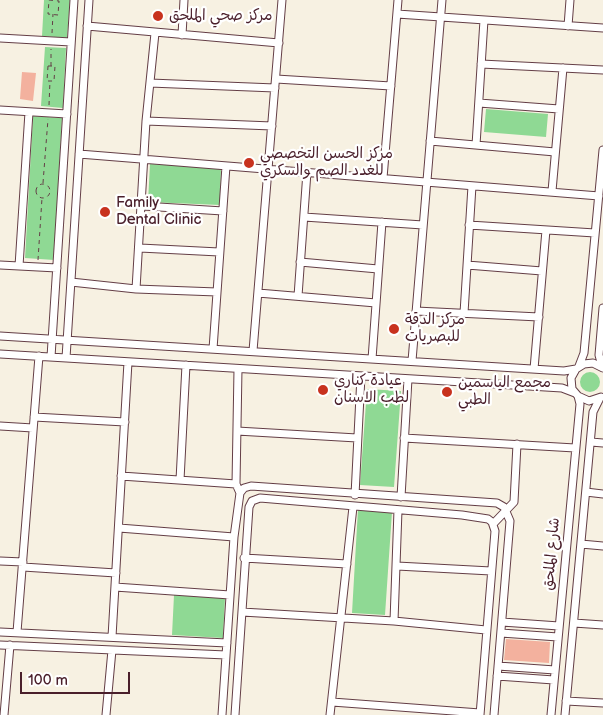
<!DOCTYPE html>
<html>
<head>
<meta charset="utf-8">
<style>
	body { margin:0 }
	#map { position:relative; width:603px; height:715px; overflow:hidden; background:#f7f1e2; font-family:"Balsamiq Sans",sans-serif }
	canvas { display:block }
	.scale { position:absolute; left:20px; top:672px; width:110px; height:22px; box-sizing:border-box; border:2px solid #4a1f2b; border-top:0; padding-left:6px; font-size:15px; line-height:18px; white-space:nowrap; color:#4a1f2b; -webkit-text-stroke:4px #fff; paint-order:stroke }
</style>
</head>
<body>
<div id="map">
<canvas width="603" height="715"></canvas>
<div class="scale">100 m</div>
</div>
<script>
const ctx = document.querySelector('canvas').getContext('2d');
ctx.lineJoin = 'round';
function paint(path, color) { ctx.fillStyle = color; ctx.fill(path, 'evenodd'); }
const toPath = rows => new Path2D(rows.map(r => 'M' + r).join(''));
function strokePath(path, color, width, dash) { ctx.strokeStyle = color; ctx.lineWidth = width; ctx.lineCap = dash ? 'butt' : 'round'; ctx.setLineDash(dash || []); ctx.stroke(path); }
function drawText(font, color, halo, rows, align = 'center') {
  ctx.font = font + ' "Balsamiq Sans","Playpen Sans Arabic",sans-serif'; ctx.lineWidth = 4.5; ctx.setLineDash([]); ctx.textBaseline = 'middle'; ctx.strokeStyle = halo; ctx.fillStyle = color; for (const [text, x, y, turn = 0] of rows) {
    ctx.save(); ctx.translate(x, y); ctx.rotate((+turn || 0) * Math.PI / 180); ctx.textAlign = isNaN(turn) ? turn : align; if (halo) ctx.strokeText(text, 0, 0); ctx.fillText(text, 0, 0); ctx.restore();
  }
}
paint(toPath([
	[44,0,70,0,67,38,42,36],
	[45,47,66,48,63,108,41,106],
	[486,109,548,114,546,137,484,132],
	[33,116,62,118,54,260,25,258],
	[150,164,221,167,220,205,148,202],
	'580 382a10 10 0 1 1 20 0a10 10 0 1 1-20 0Z',
	[367,389,401,391,394,487,360,485],
	[358,509,392,512,385,615,352,613],
	[174,595,225,598,223,638,172,635]
]), '#8fd994');
paint(toPath([
	[22,72,36,73,33,101,20,99],
	[506,639,550,642,549,663,504,660]
]), '#f3b19e');
const minor = toPath([
	[397,14,603,28],
	[87,26,279,43],
	[568,26,570,0],
	[182,35,184,0],
	[0,38,71,42],
	[481,64,603,70],
	[276,79,391,86],
	[150,83,275,88],
	[479,103,559,109],
	[0,110,67,114],
	[146,121,272,126],
	[430,141,555,152],
	[476,145,484,20],
	[79,154,599,196],
	[383,178,398,0],
	[552,191,563,68],
	[143,206,223,211],
	[304,217,423,225],
	[469,225,595,233],
	[140,248,219,252],
	[300,262,378,269],
	[0,265,57,268],
	[467,265,542,271],
	[19,266,29,112],
	[71,282,136,289,217,292],
	[136,289,146,121,155,33],
	[258,293,376,303],
	[298,296,307,172],
	[416,311,539,317],
	[464,313,472,186],
	[0,336,564,371,576,369],
	[213,349,226,166],
	[253,351,282,0],
	[0,354,562,388,575,393],
	[51,357,74,0],
	[66,358,89,0],
	[372,359,382,222],
	[412,361,442,0],
	[579,366,584,353,603,150],
	[602,366,599,355,603,308],
	[534,369,546,230],
	[601,397,589,401,578,396,572,389,571,378,576,369,584,364,593,363,603,368],
	[34,417,125,422],
	[0,426,33,428],
	[237,431,357,438],
	[404,438,575,448],
	[591,442,603,443],
	[121,476,236,484],
	[180,480,186,365],
	[586,492,603,494],
	[240,493,244,488,251,486,497,503,504,507,510,521,494,715],
	[355,495,361,376],
	[401,497,408,379],
	[494,523,514,502,517,444],
	[119,528,234,537],
	[581,544,603,546],
	[244,558,347,564],
	[0,561,23,562],
	[397,566,491,571],
	[23,567,116,573],
	[115,587,230,595],
	[242,612,394,621,486,630],
	[394,621,398,510],
	[502,622,559,626],
	[574,623,603,625],
	[0,632,227,643],
	[17,632,39,356],
	[501,633,558,637],
	[112,637,128,362],
	[0,645,226,655],
	[498,666,555,670],
	[497,676,554,680],
	[566,701,603,703],
	[332,702,480,713],
	[4,715,10,645],
	[106,715,112,650],
	[222,715,234,537,240,493,236,484,238,369],
	[235,715,249,507,252,501,260,498,462,515,488,519,492,522,495,531,480,715],
	[330,715,353,507],
	[551,715,580,404,578,396],
	[565,715,593,412,600,398]
]);
strokePath(minor, '#643e46', 9);
strokePath(toPath([
	[49,0,59,1,58,15,48,14,49,0],
	[52,33,53,14],
	[48,66,55,66,54,81,47,81,48,66],
	[51,66,51,49],
	[49,105,50,81],
	[43,183,48,119],
	'36 191a7 7 0 1 1 14 0a7 7 0 1 1-14 0Z',
	[38,260,42,198]
]), '#643e46', 1, [4, 4]);
strokePath(minor, '#fff', 7);
for (const [x, y, r, color] of [
	[158,16,6,"#c8321e"],
	[249,163,6,"#c8321e"],
	[105,212,6,"#c8321e"],
	[394,329,6,"#c8321e"],
	[323,390,6,"#c8321e"],
	[447,392,6,"#c8321e"]
]) { const dot = new Path2D(); dot.arc(x, y, r, 0, 2 * Math.PI); ctx.fillStyle = color; ctx.fill(dot); strokePath(dot, '#fff', 2); }
drawText('15px', '#4a1f2b', '#fff', [
	["مركز صحي الملحق",169,16],
	["مركز الحسن التخصصي",260,154],
	["للغدد الصم والسكري",260,171],
	["Family",116,203],
	["Dental Clinic",116,220],
	["مركز الدقة",405,320],
	["للبصريات",405,337],
	["عيادة كناري",334,381],
	["لطب الاسنان",334,398],
	["مجمع الياسمين",458,383],
	["الطبي",458,400]
], 'left');
drawText('15px', '#4a1f2b', '#fff', [
	["شارع الملحق",552,554,-85]
]);
</script>
</body>
</html>
